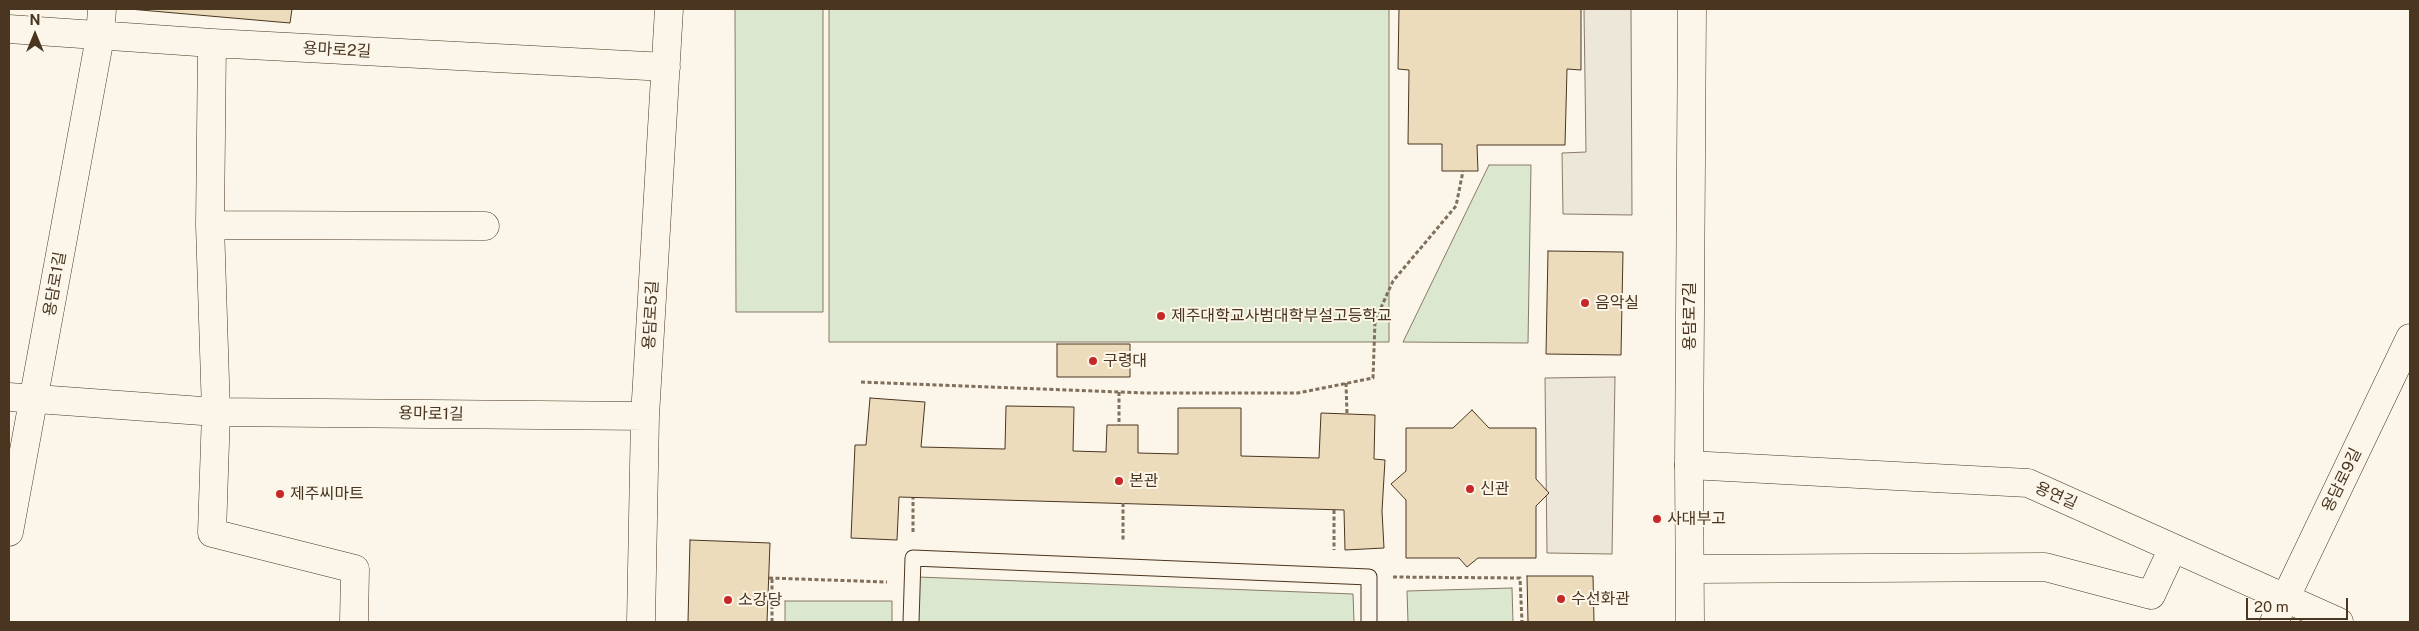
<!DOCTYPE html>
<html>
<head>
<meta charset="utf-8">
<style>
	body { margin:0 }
	#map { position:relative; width:2419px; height:631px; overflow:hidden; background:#fbf6e9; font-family:"Public Sans",sans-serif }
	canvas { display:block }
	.frame { position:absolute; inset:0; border:10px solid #4a3520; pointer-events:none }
	.north { position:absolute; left:10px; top:10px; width:50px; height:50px; -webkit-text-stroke:4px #fbf6e9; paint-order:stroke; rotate:0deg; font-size:14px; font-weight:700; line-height:20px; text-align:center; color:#4a3520 }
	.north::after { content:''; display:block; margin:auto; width:18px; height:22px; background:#4a3520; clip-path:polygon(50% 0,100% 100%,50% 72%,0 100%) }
	.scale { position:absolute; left:2246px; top:598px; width:102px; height:22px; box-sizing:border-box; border:2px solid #4a3520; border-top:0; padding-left:6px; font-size:15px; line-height:18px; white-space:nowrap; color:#4a3520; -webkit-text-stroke:4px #fbf6e9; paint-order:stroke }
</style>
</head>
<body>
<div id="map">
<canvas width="2419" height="631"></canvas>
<div class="frame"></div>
<div class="north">N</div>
<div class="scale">20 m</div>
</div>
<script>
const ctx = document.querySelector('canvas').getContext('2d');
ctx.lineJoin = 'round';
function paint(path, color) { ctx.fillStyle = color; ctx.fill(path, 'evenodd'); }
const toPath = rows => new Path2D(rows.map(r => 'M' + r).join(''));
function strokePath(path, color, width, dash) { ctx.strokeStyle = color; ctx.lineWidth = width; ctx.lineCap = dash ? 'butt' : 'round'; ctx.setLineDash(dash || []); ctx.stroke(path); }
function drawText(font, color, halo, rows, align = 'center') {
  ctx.font = font + ' "Public Sans","Noto Sans KR",sans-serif'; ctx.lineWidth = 4; ctx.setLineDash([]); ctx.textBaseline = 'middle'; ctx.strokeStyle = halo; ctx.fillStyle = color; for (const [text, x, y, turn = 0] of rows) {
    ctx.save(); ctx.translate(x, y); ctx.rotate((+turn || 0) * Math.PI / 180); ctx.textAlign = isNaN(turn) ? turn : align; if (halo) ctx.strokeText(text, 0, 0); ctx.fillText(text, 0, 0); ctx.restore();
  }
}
const green = toPath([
	[735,9,823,9,823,312,736,312,735,9],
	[829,9,1389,9,1389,342,829,342,829,9],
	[1489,165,1531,165,1528,343,1403,342,1489,165],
	[918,577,1353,594,1354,622,918,622,918,577],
	[1512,588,1513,622,1408,622,1407,591,1512,588],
	[785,601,892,601,892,622,785,622,785,601]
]);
paint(green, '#dce7d0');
strokePath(green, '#887966', 1);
const parking = toPath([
	[1584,9,1631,9,1632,215,1563,214,1562,153,1586,152,1584,9],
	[1615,377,1612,554,1547,553,1545,378,1615,377]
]);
paint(parking, '#ede7d9');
strokePath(parking, '#887966', 1);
const building = toPath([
	[129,9,292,9,290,23,129,9],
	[1399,9,1581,9,1581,70,1567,69,1565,145,1477,145,1478,171,1442,171,1442,144,1408,144,1409,70,1398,69,1399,9],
	[1548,251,1623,252,1621,355,1546,354,1548,251],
	[1057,344,1130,344,1130,377,1057,377,1057,344],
	[870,398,925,402,921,447,1005,449,1006,406,1074,407,1073,451,1106,452,1107,425,1138,425,1138,453,1178,454,1178,408,1241,408,1241,456,1319,458,1321,413,1375,415,1374,459,1385,460,1382,511,1384,548,1345,550,1344,510,899,497,897,540,851,538,855,445,866,445,870,398],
	[1472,410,1489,428,1536,428,1536,479,1549,493,1536,506,1536,558,1478,558,1467,567,1459,558,1406,558,1406,500,1391,484,1406,471,1406,428,1453,428,1472,410],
	[690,540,770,543,767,622,688,622,690,540],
	[1527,576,1593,576,1594,622,1528,622,1527,576]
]);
paint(building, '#ecdcbc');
strokePath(building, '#4a3520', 1);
const lane = toPath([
	[911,622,913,558,1369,577,1369,622]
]);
const street = toPath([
	[9,29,212,43,666,67],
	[212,43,210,225,216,412,212,533,355,569,354,622],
	[210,225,485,226],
	[9,397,216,412,645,416],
	[1689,465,2028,483,2339,622],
	[9,532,100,37,102,9],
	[1691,569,2045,567,2151,595,2173,548],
	[641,622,645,416,669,9],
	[2274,622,2410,338]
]);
const secondary = toPath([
	[1690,622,1689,465,1692,9]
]);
strokePath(lane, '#4a3520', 17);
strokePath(street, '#4a3520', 29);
strokePath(secondary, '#4a3520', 29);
strokePath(toPath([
	[861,382,1145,393,1298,393,1373,378,1375,321,1393,281,1456,206,1463,171],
	[1346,383,1347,414],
	[1119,392,1119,425],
	[1123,503,1123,541],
	[1334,510,1334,550],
	[913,532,913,498],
	[1393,577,1520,578,1522,622],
	[769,578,887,582],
	[772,622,772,578]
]), '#7f6f5c', 3, [4, 2.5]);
strokePath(lane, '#fbf6e9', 15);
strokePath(street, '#fbf6e9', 28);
strokePath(secondary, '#fbf6e9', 28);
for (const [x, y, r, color] of [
	[1585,303,5,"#c62828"],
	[1161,316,5,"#c62828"],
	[1093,361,5,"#c62828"],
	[1119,481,5,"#c62828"],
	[1470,489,5,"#c62828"],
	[280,494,5,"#c62828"],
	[1657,519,5,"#c62828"],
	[1561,599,5,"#c62828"],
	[728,600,5,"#c62828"]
]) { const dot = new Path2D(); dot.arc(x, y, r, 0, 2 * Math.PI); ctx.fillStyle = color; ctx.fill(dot); strokePath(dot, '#fbf6e9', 2); }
drawText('16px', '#4a3520', '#fbf6e9', [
	["용마로2길",337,50,3],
	["용담로1길",55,284,-80],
	["용담로5길",651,315,-87],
	["용담로7길",1690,316,-90],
	["용마로1길",431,414,1],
	["용담로9길",2342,480,-64],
	["용연길",2056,496,24]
]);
drawText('16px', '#4a3520', '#fbf6e9', [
	["음악실",1595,303],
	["제주대학교사범대학부설고등학교",1171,316],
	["구령대",1103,361],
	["본관",1129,481],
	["신관",1480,489],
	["제주씨마트",290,494],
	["사대부고",1667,519],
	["수선화관",1571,599],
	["소강당",738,600]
], 'left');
</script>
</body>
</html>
